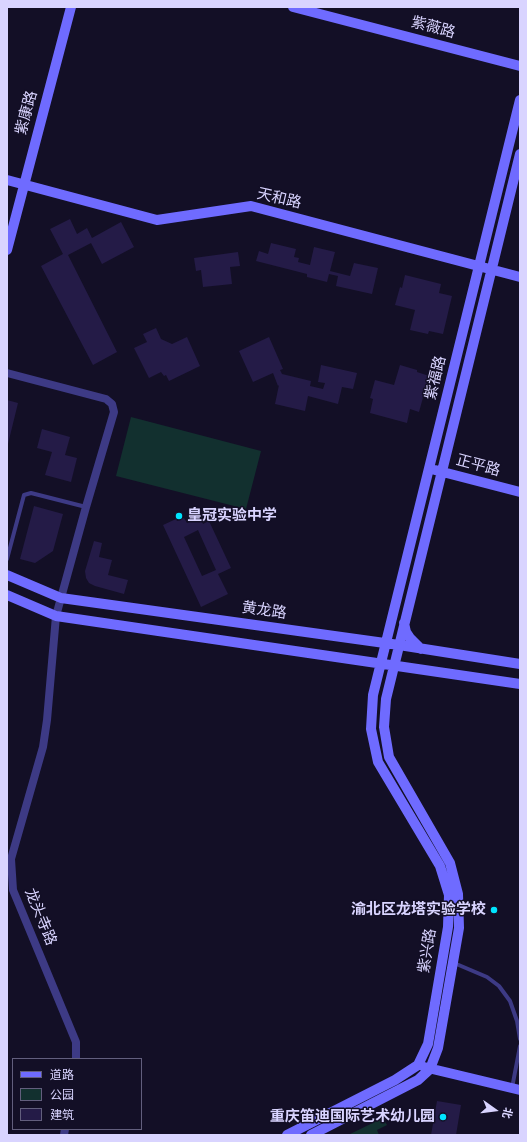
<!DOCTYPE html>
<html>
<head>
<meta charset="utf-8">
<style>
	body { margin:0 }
	#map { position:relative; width:527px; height:1142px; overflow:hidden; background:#130f26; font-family:Signika,"Noto Sans SC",sans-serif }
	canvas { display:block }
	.frame { position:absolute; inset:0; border:8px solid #d9d4ff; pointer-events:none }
	.legend { position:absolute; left:12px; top:1058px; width:130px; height:72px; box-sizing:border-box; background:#130f26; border:1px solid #625e7d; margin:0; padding:5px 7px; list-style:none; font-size:12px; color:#d9d4ff }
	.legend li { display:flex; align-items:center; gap:8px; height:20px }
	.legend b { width:20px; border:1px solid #625e7d }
	.north { position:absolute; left:475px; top:1090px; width:40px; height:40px; -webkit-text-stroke:3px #130f26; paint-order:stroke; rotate:104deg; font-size:11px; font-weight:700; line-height:16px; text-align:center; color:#d9d4ff }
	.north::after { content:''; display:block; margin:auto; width:14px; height:18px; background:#d9d4ff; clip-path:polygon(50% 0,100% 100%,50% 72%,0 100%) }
</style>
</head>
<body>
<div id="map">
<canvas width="527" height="1142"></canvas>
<div class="frame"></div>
<ul class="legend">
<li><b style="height:5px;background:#6f6bff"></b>道路</li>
<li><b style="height:11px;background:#12302f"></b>公园</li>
<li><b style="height:11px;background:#241b47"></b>建筑</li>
</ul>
<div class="north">北</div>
</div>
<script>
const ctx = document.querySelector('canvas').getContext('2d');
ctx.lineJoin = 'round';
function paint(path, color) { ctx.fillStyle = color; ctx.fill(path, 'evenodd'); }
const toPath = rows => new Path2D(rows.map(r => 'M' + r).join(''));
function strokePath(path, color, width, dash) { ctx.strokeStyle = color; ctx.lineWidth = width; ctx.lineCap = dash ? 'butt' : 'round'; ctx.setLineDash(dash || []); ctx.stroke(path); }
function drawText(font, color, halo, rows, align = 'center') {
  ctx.font = font + ' Signika,"Noto Sans SC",sans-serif'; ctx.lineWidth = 3; ctx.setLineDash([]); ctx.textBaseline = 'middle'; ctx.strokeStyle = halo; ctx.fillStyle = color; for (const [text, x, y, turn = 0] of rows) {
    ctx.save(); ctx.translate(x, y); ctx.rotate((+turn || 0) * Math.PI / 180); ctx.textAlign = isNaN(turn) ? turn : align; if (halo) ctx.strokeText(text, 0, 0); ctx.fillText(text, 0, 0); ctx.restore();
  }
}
paint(toPath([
	[131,417,261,451,246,509,116,476],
	[383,1118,387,1125,377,1130,379,1135,348,1135]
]), '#12302f');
paint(toPath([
	[70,219,77,234,87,228,92,238,121,222,134,247,102,264,91,243,68,255,117,352,93,365,41,266,63,254,50,229],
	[271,243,296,249,294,257,299,258,298,262,310,265,314,247,335,252,330,271,350,276,354,263,378,268,372,294,336,286,338,276,329,274,327,282,307,277,307,274,256,261,259,251,268,254],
	[238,252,240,266,230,267,232,284,203,287,201,270,196,271,194,258],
	[405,275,441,284,439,293,452,296,443,334,429,331,428,334,410,330,415,310,395,305,400,287,402,288],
	[156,328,161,339,172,344,187,337,200,366,169,381,166,375,164,376,161,372,149,378,134,348,147,342,143,334],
	[269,337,283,369,280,370,282,374,311,381,310,386,323,389,325,383,318,382,321,365,357,373,353,389,342,387,338,404,308,396,305,411,275,404,279,385,278,386,273,373,253,382,239,351],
	[400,365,417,370,417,372,429,376,419,412,410,409,407,423,370,413,373,399,370,398,375,380,394,385],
	[7,400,18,403,8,444,7,444],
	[42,429,70,437,65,455,77,458,71,482,45,475,52,452,37,448],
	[34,506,63,514,53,551,35,563,20,559],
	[200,517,203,524,209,521,231,568,218,574,228,594,201,607,163,525,176,519,177,521,184,518,187,523],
	[198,530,216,570,202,576,184,537],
	[94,541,102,543,99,557,112,560,108,575,128,580,124,594,95,586,89,583,86,578,85,571],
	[437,1101,461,1105,456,1135,431,1135]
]), '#241b47');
strokePath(toPath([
	[7,559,24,495,31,493,86,507],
	[454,963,487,977,499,986,510,1001,517,1021,520,1039],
	[512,1088,520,1046]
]), '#3d3a85', 4);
strokePath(toPath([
	[7,373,106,399,112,404,114,412,86,507,56,616,47,720,43,747,11,859,13,890,76,1042,76,1059],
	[64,1135,65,1129]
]), '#3d3a85', 8);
strokePath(toPath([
	[293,7,520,66],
	[7,180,157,220,251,206,520,277],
	[7,250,71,7],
	[435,470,520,492],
	[7,575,61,598,399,645,520,664],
	[7,595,56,616,520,684],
	[404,623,406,632,410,638,421,649],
	[424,1067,520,1090],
	[287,1135,395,1080,418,1065,428,1044,448,927,449,895,440,866,378,762,371,729,373,695,520,100],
	[311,1135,418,1080,430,1069,438,1048,459,928,458,894,450,863,389,757,384,727,386,699,520,154]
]), '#6f6bff', 10);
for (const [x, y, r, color] of [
	[179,516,4,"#00e5ff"],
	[494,910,4,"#00e5ff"],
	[443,1117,4,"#00e5ff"]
]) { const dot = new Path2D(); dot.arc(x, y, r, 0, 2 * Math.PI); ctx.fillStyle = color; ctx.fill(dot); strokePath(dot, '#130f26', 1.5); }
drawText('15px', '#d9d4ff', '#130f26', [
	["紫薇路",433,28,15],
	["紫康路",27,113,-75],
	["天和路",279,199,13],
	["紫福路",436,378,-76],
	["正平路",478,466,15],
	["黄龙路",264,611,8],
	["龙头寺路",40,917,68],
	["紫兴路",428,951,-81]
]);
drawText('bold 15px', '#d9d4ff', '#130f26', [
	["皇冠实验中学",187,516,"left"],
	["渝北区龙塔实验学校",486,910],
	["重庆笛迪国际艺术幼儿园",435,1117]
], 'right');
</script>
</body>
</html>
